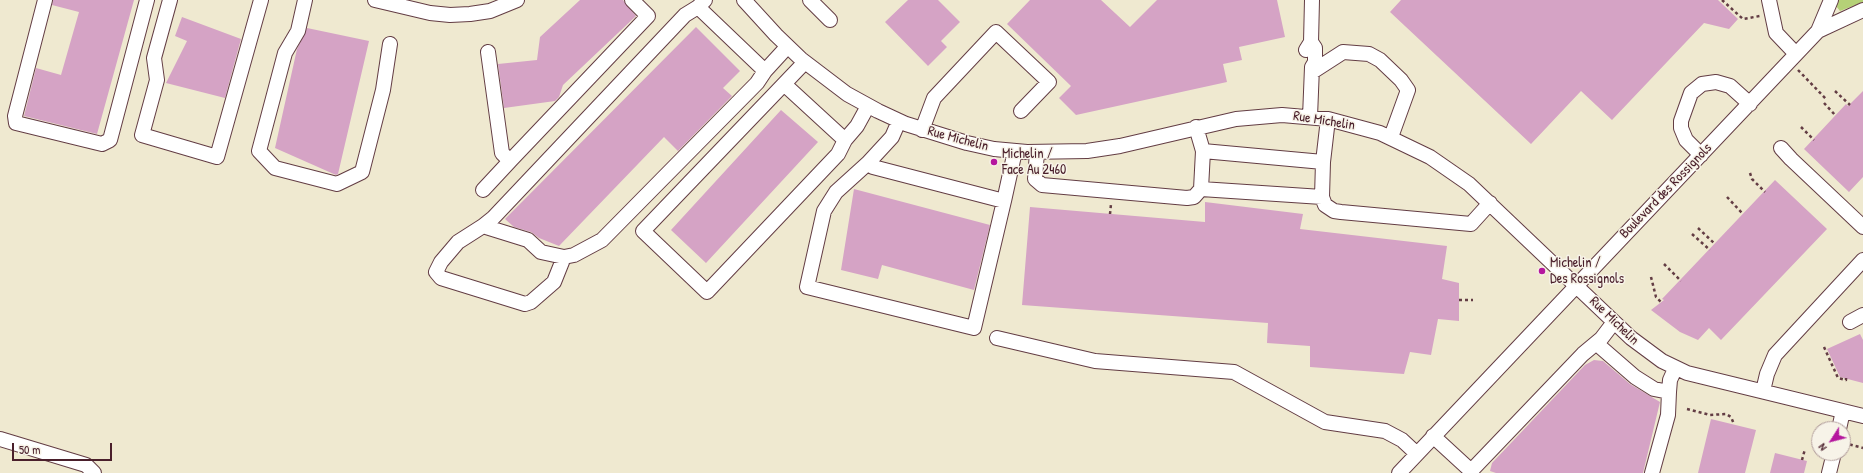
<!DOCTYPE html>
<html>
<head>
<meta charset="utf-8">
<style>
	body { margin:0 }
	#map { position:relative; width:1863px; height:473px; overflow:hidden; background:#efe9d0; font-family:"Patrick Hand",sans-serif }
	canvas { display:block }
	.north { position:absolute; left:1811px; top:421px; width:40px; height:40px; box-sizing:border-box; background:#f7f3e8; border:1px solid #b29e9c; border-radius:50%; rotate:234deg; font-size:11px; font-weight:700; line-height:16px; text-align:center; color:#4a1f2b }
	.north::after { content:''; display:block; margin:auto; width:14px; height:18px; background:#b5179e; clip-path:polygon(50% 0,100% 100%,50% 72%,0 100%) }
	.scale { position:absolute; left:12px; top:443px; width:100px; height:18px; box-sizing:border-box; border:2px solid #4a1f2b; border-top:0; padding-left:5px; font-size:12px; line-height:14px; white-space:nowrap; color:#4a1f2b; -webkit-text-stroke:3px #f7f3e8; paint-order:stroke }
</style>
</head>
<body>
<div id="map">
<canvas width="1863" height="473"></canvas>
<div class="north">N</div>
<div class="scale">50 m</div>
</div>
<script>
const ctx = document.querySelector('canvas').getContext('2d');
ctx.lineJoin = 'round';
function paint(path, color) { ctx.fillStyle = color; ctx.fill(path, 'evenodd'); }
const toPath = rows => new Path2D(rows.map(r => 'M' + r).join(''));
function strokePath(path, color, width, dash) { ctx.strokeStyle = color; ctx.lineWidth = width; ctx.lineCap = dash ? 'butt' : 'round'; ctx.setLineDash(dash || []); ctx.stroke(path); }
function drawText(font, color, halo, rows, align = 'center') {
  ctx.font = font + ' "Patrick Hand",sans-serif'; ctx.lineWidth = 3; ctx.setLineDash([]); ctx.textBaseline = 'middle'; ctx.strokeStyle = halo; ctx.fillStyle = color; for (const [text, x, y, turn = 0] of rows) {
    ctx.save(); ctx.translate(x, y); ctx.rotate((+turn || 0) * Math.PI / 180); ctx.textAlign = isNaN(turn) ? turn : align; if (halo) ctx.strokeText(text, 0, 0); ctx.fillText(text, 0, 0); ctx.restore();
  }
}
paint(toPath([
	[1838,0,1863,0,1863,2,1840,11,1836,6]
]), '#b5d177');
paint(toPath([
	[53,0,134,0,97,134,24,116,36,68,61,75,79,12,52,5],
	[580,0,623,0,636,16,563,85,559,97,555,101,504,108,498,64,537,60,540,37],
	[908,0,938,0,960,22,941,41,947,47,928,66,885,22],
	[1030,0,1101,0,1130,27,1157,0,1277,0,1285,37,1239,47,1242,60,1223,64,1227,82,1076,115,1059,98,1071,86,1007,24],
	[1401,0,1718,0,1738,19,1729,29,1704,23,1612,120,1581,91,1531,144,1390,12],
	[182,17,241,39,225,98,166,83,187,41,175,36],
	[696,27,740,71,723,88,732,96,678,151,664,137,559,246,539,238,531,232,514,227,505,219],
	[307,28,369,41,338,174,336,175,275,148,297,49],
	[1863,91,1863,177,1849,192,1804,149,1846,104,1848,106],
	[781,110,818,142,706,263,671,230],
	[1775,180,1827,229,1721,340,1709,328,1698,340,1680,332,1651,310,1664,300,1662,299],
	[854,189,990,225,974,290,882,265,878,279,841,270],
	[1205,202,1303,214,1300,229,1447,246,1442,279,1459,283,1459,321,1438,319,1431,355,1410,352,1404,374,1310,367,1310,346,1267,343,1268,323,1022,305,1030,207,1205,222],
	[1860,334,1863,340,1863,383,1840,377,1827,349],
	[1594,360,1603,361,1630,384,1660,402,1643,473,1496,473,1490,471,1492,463,1585,365],
	[1711,419,1756,430,1745,473,1698,473],
	[1775,453,1807,461,1804,473,1770,473]
]), '#d5a3c5');
const minor = toPath([
	[45,0,15,116,16,123,102,144,110,140,147,0],
	[170,0,154,58,157,80,142,135,217,157,261,0],
	[305,0,298,31,285,53,259,151,275,168,337,184,362,172,383,90,390,44],
	[375,0,430,13,450,15,470,14,490,11,517,0],
	[705,0,698,7,765,71,787,47],
	[744,0,776,35,801,59,847,94,878,111,906,124,967,143,994,149,1027,152,1087,151,1120,146,1236,119,1282,115,1328,119,1380,133,1430,157,1469,184,1631,338,1662,361,1687,373,1863,416],
	[810,0,830,20],
	[1769,0,1776,33,1796,54],
	[1818,31,1831,0],
	[1306,50,1311,42,1312,0],
	[488,52,502,153,510,161,648,16,632,0],
	[805,62,784,84,845,140,857,126,868,106],
	[1312,72,1343,52,1369,54,1380,60,1401,80,1408,90,1391,137],
	[784,84,643,231,707,292,838,154,845,140],
	[1310,117,1312,67,1315,62,1315,48,1311,42],
	[899,121,892,137,868,163,873,167,1004,201,1015,151],
	[1196,127,1203,151,1323,162,1328,119],
	[922,130,934,98,996,32,1049,82,1021,111],
	[1781,148,1791,159,1863,227],
	[1203,151,1201,189,1322,197,1323,162],
	[1037,152,1035,179,1042,185,1187,198,1194,197,1201,189],
	[1701,155,1686,140,1681,128,1681,121,1691,93,1702,84,1716,82,1730,86,1750,104],
	[868,163,836,192,824,211,807,287,974,328,1004,201],
	[483,190,510,161],
	[1322,197,1325,205,1334,211,1341,212,1471,224,1490,203],
	[483,226,493,218,685,15,698,7],
	[564,257,554,282,531,302,525,304,441,278,436,272,441,262,458,242,483,226,528,240,541,252,564,257,574,255,602,240,757,83,765,71],
	[1850,322,1863,315],
	[997,338,1095,361,1234,372,1325,422,1385,431,1402,440,1417,454],
	[1597,344,1635,377,1654,389,1669,392,1670,380,1675,369],
	[1763,391,1767,374,1775,355,1863,260],
	[1839,429,1843,411],
	[1433,436,1471,471,1583,354,1601,339,1614,322],
	[0,439,86,465,94,473],
	[1399,473,1818,31,1863,10],
	[1652,473,1668,415,1669,392],
	[1829,473,1834,453]
]);
strokePath(minor, '#633d44', 16);
strokePath(toPath([
	[1722,0,1743,19,1760,16],
	[1798,70,1827,100],
	[1835,91,1850,105],
	[1824,103,1836,116],
	[1801,127,1814,140],
	[1750,173,1752,179,1765,192],
	[1727,197,1743,214],
	[1110,214,1111,204],
	[1698,228,1715,244],
	[1692,234,1710,250],
	[1664,264,1681,281],
	[1651,277,1656,297,1662,303],
	[1459,300,1473,300],
	[1824,347,1838,378,1846,380,1846,378],
	[1687,409,1710,415,1726,414,1731,417,1734,424],
	[1844,443,1863,448],
	[1802,460,1805,449]
]), '#633d44', 2.5, [3, 3]);
strokePath(minor, '#fff', 14);
for (const [x, y, r, color] of [
	[994,162,4,"#b5179e"],
	[1542,271,4,"#b5179e"]
]) { const dot = new Path2D(); dot.arc(x, y, r, 0, 2 * Math.PI); ctx.fillStyle = color; ctx.fill(dot); strokePath(dot, '#f7f3e8', 1.5); }
drawText('14px', '#4a1f2b', '#f7f3e8', [
	["Rue Michelin",1324,121,9],
	["Rue Michelin",958,139,15],
	["Boulevard des Rossignols",1666,191,-46],
	["Rue Michelin",1614,321,44]
]);
drawText('14px', '#4a1f2b', '#f7f3e8', [
	["Michelin /",1002,154],
	["Face Au 2460",1002,170],
	["Michelin /",1550,263],
	["Des Rossignols",1550,279]
], 'left');
</script>
</body>
</html>
